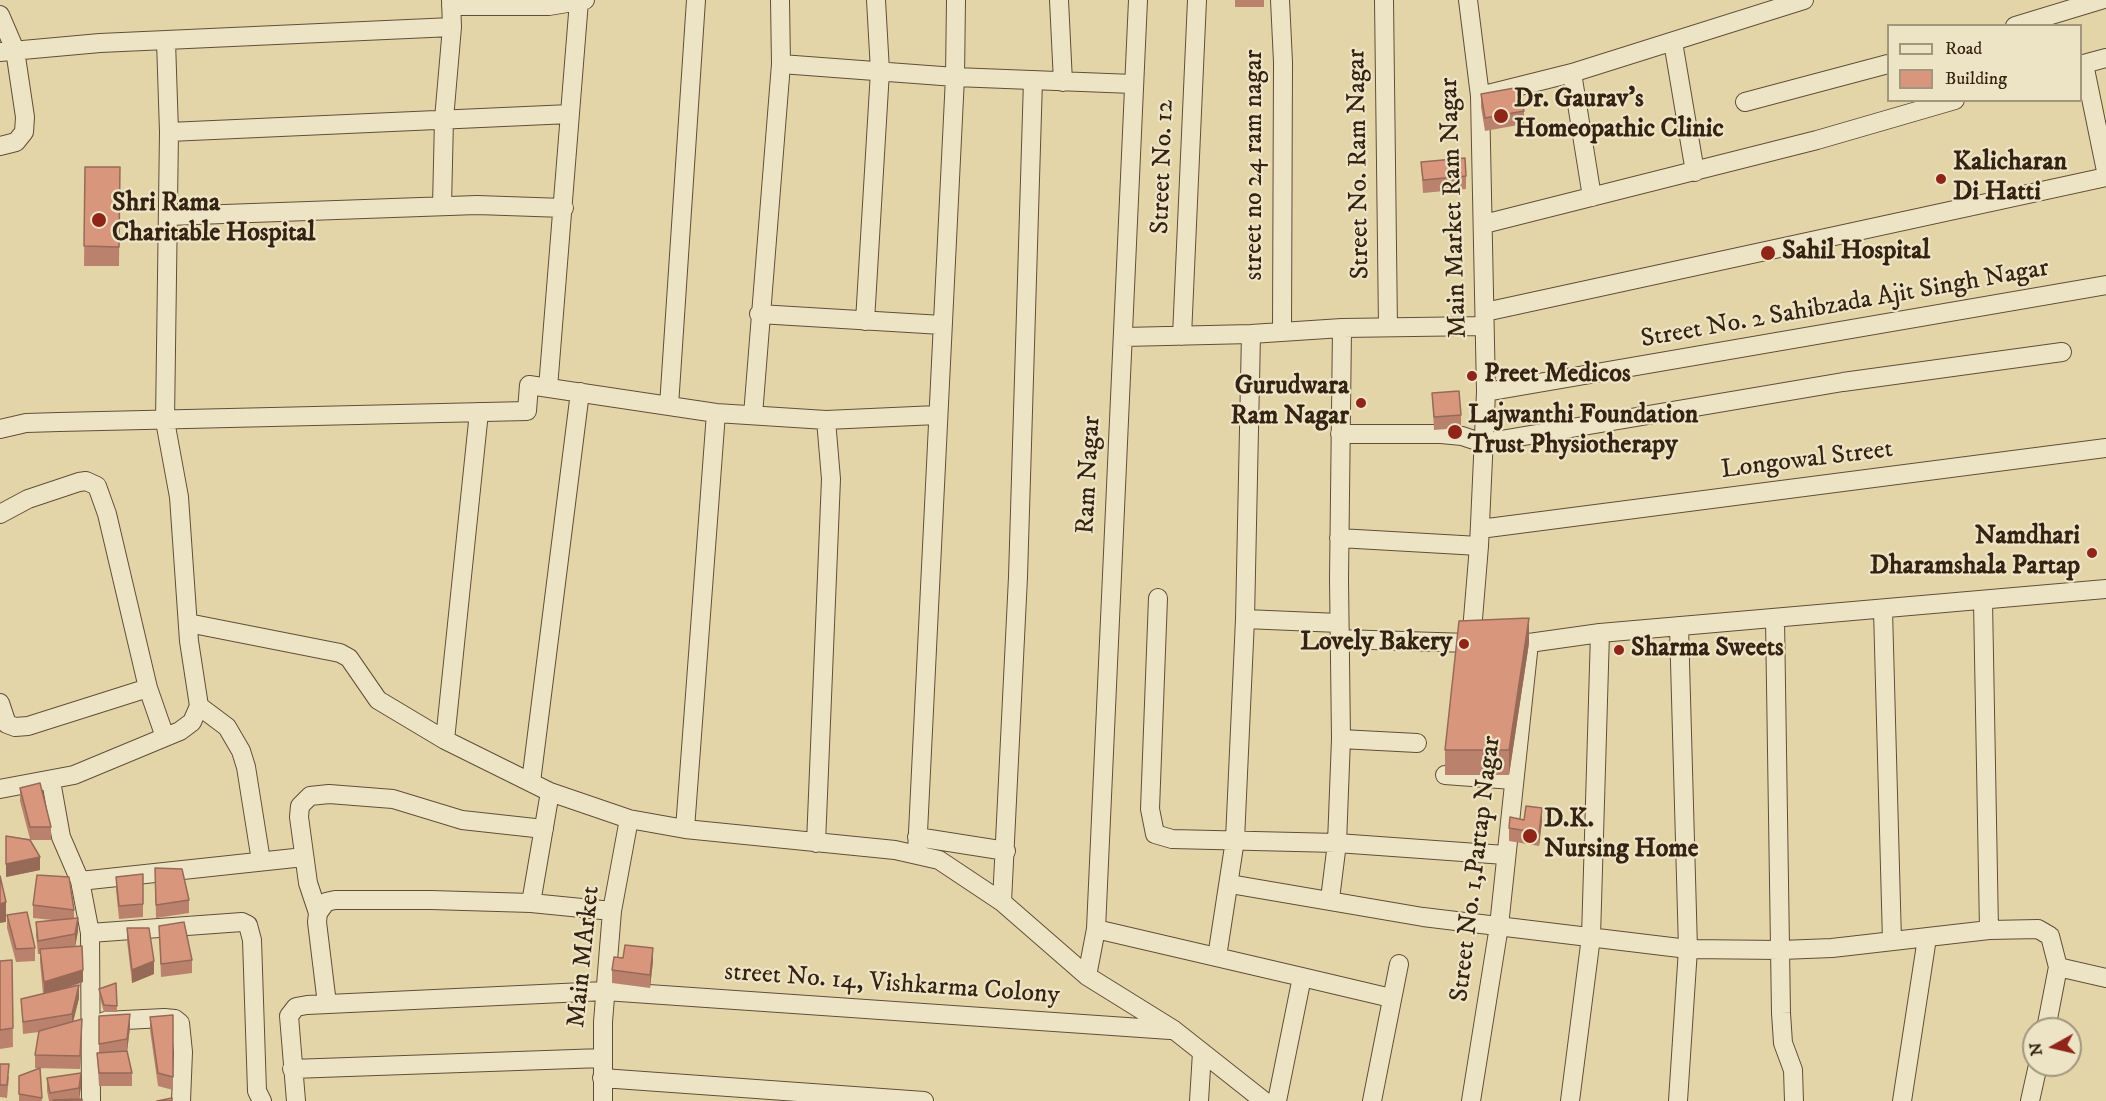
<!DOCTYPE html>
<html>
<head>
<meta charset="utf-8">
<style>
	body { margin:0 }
	#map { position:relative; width:2106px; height:1101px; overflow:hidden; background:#e4d5a8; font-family:"IM FELL DW Pica",serif }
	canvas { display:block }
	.legend { position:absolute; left:1887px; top:24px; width:195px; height:78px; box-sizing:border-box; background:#ede4c6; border:2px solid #a3967e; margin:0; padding:8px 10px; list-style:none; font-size:18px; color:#342212 }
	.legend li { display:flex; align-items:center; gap:12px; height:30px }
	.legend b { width:30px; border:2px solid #a3967e }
	.north { position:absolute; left:2022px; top:1017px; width:60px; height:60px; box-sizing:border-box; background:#ede4c6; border:2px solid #a3967e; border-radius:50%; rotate:262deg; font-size:16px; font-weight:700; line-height:24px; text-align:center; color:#342212 }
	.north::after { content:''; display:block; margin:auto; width:21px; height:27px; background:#8f2418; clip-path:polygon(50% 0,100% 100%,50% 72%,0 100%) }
</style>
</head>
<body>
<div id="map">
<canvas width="2106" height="1101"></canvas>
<ul class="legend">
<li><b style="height:8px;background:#ede4c6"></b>Road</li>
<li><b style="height:16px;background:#d8977d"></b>Building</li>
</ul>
<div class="north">N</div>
</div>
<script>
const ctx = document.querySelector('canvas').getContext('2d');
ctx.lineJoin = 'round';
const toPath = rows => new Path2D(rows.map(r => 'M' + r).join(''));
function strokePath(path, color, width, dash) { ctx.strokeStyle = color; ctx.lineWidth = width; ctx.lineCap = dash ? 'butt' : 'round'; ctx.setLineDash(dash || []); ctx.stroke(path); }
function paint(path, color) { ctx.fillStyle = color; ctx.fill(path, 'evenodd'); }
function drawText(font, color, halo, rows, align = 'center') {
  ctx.font = font + ' "IM FELL DW Pica",serif'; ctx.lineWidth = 4.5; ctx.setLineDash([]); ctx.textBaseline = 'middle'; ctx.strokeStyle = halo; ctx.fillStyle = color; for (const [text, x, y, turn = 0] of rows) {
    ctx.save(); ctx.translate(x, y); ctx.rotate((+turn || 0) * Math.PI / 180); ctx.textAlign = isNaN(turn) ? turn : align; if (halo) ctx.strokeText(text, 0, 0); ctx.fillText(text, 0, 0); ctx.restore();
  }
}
const minor = toPath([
	[1059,0,1063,82],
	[1280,0,1283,62,1282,331],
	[1384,0,1388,327],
	[1468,0,1480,96,1486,392,1479,546,1471,643],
	[451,6,549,6,585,0],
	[0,15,15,50,25,117,24,132,16,142,0,146],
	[2015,26,2101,0],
	[1673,42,1695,172],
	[0,52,100,43,452,27],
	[781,64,955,77,1133,84],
	[2084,64,2106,171],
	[2080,65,2106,58],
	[1572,73,1592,197],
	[1480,96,1572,73,1804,0],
	[1745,102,1888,64],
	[169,132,570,114],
	[442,206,444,119,452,27,451,0],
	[168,216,477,205,564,208],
	[1484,224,1817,140,1955,100],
	[1485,312,2106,177],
	[759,314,942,325],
	[865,321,880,71,876,0],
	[1182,336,1197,0],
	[1124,337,1251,334,1342,328,1484,326],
	[548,388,579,1],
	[1486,392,2106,285],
	[669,406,696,0],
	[753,415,781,64,780,0],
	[0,429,26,423,59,422,527,411,529,385,716,413,826,420,937,415],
	[1340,434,1441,434,1462,436,1483,443,1843,382,2062,352],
	[0,514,28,499,79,482,86,481,97,486,107,514,148,688,165,737],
	[1480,529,2106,448],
	[1339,538,1479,546],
	[1158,598,1150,809,1155,834,1172,839,1337,843,1505,855],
	[1983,601,1989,930],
	[1883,610,1892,941],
	[1245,619,1339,623],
	[1775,619,1781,1013,1783,1043,1793,1070,1794,1101],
	[188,623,340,653,349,658,378,700,445,740,550,792,629,819,685,829,895,850,939,860,1002,902,1087,976,1174,1030,1264,1101],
	[1340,639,1469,643],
	[1504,643,1529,643,1600,633,2106,589],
	[0,703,7,724,15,727,28,726,148,688],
	[199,706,227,727,241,751,246,767,261,861],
	[1341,739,1417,743],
	[445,740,479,412],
	[1445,775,1513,780],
	[51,781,61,837,80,881,90,933,91,1101],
	[531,782,580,392],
	[0,789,74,775,180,731,192,722,199,706,189,641,179,497,165,421,169,132,166,41],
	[685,829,716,413],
	[917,837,1006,851],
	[816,843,831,479,826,420],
	[917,853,955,77,956,0],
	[80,881,304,857],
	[1230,884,1423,917,1688,949,1781,950,1832,948,1989,930,2038,929,2050,936,2058,967,2046,1029],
	[1330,899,1337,843,1341,739,1339,579,1342,328],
	[1002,902,1018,577,1033,80],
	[531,903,550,792],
	[318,913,308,883,299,817,300,806,310,796,329,794,393,799,462,820,544,829],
	[1096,929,1302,977,1277,1101],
	[90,933,242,922,248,925,252,940,257,1091,262,1101],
	[1217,957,1235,840,1245,619,1251,334],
	[2058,967,2106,978],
	[1087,976,1096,929,1138,0],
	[1302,977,1391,998],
	[327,1004,317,922,318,913,326,902,335,900,431,900,531,903,612,911],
	[105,1021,164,1018,175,1019,180,1023,183,1052,181,1101],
	[292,1069,602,1058],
	[602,1078,924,1101],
	[296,1101,289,1016,296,1007,307,1005,605,991,1170,1030],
	[603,1101,603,1022,612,911,629,819],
	[1199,1101,1202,1052],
	[1372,1101,1399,964],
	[1471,1101,1499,926,1529,643],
	[1570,1101,1591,937,1600,633],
	[1678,1101,1688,949,1679,626],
	[1902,1101,1927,938],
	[2030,1101,2038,1065]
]);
strokePath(minor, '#604f38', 20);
strokePath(minor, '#ede4c6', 18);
paint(toPath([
	[1235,0,1264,0,1264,7,1235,7],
	[1481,94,1524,111,1524,124,1485,131,1481,107],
	[1421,162,1466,176,1466,189,1423,193],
	[85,167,120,167,119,266,84,266],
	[1432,393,1461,415,1461,428,1434,430],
	[1529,643,1509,775,1445,775,1445,750],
	[20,788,51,827,51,840,30,840,40,870,6,877,6,836,30,839,20,801],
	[1542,821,1539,846,1509,841,1509,828],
	[155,868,189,900,189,913,156,918],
	[143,874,143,917,119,919,116,890,116,877],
	[33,905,74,910,74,918,78,931,75,947,83,982,66,988,79,998,73,1021,82,1032,80,1069,35,1068,35,1055,39,1032,23,1034,21,999,43,994,40,962,40,954,38,954,36,935,36,922,52,920,33,918],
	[7,915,35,948,35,961,16,962,7,928],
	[159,926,192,960,192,973,161,977],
	[127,928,154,974,132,983,127,941],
	[12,960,13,1047,0,1049,0,961],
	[653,961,650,988,612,983,612,970],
	[116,983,117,1012,104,1012,99,995,99,989],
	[173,1015,173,1090,158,1086,150,1030,150,1017],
	[99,1016,130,1027,127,1052,132,1073,132,1086,99,1086,97,1053,99,1053],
	[0,1064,9,1077,7,1098,0,1097],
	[40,1068,42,1101,19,1101,19,1076],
	[47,1078,81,1086,79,1099,82,1101,49,1101,47,1091]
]), '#ba826c');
paint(toPath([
	[1529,618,1529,643,1509,775,1509,750],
	[1542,808,1542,821,1539,846,1539,833],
	[40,857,40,870,6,877,6,864],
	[6,902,6,922,0,923,0,904],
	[78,918,78,931,75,947,75,934],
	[653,948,653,961,650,988,650,975],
	[154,961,154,974,132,983,132,970],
	[83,970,83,982,44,995,44,982],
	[79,985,79,998,72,1027,72,1014],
	[130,1014,130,1027,127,1052,127,1039],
	[82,1019,82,1032,80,1069,80,1056],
	[81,1073,81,1086,79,1101,79,1088]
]), '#976a58');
const building = toPath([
	[1520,87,1524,111,1485,118,1481,94,1520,87],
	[1465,158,1466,176,1423,180,1421,162,1465,158],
	[85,167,120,167,119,247,84,246,85,167],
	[1459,391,1461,415,1434,417,1432,393,1459,391],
	[1529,618,1509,750,1445,750,1459,621,1529,618],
	[40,783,51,827,30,827,20,788,40,783],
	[1526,806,1542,808,1539,833,1509,828,1510,817,1524,820,1526,806],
	[6,836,30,840,40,857,6,864,6,836],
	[155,868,182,869,189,900,156,905,155,868],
	[143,874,143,904,119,906,116,877,143,874],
	[37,875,69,877,74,910,33,905,37,875],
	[0,876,6,902,0,904,0,876],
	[27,912,35,948,16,949,7,915,27,912],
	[78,918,75,934,38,941,36,922,78,918],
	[184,922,192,960,161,964,159,926,184,922],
	[127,928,149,928,154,961,132,970,127,928],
	[625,945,653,948,650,975,612,970,614,957,623,958,625,945],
	[82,946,83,970,44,982,40,949,82,946],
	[12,960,13,1028,0,1030,0,961,12,960],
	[116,983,117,1006,104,1005,99,989,116,983],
	[79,985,72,1014,23,1022,21,999,79,985],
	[130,1014,127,1039,99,1044,99,1016,130,1014],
	[173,1015,173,1077,158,1073,150,1017,173,1015],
	[82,1019,80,1056,35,1055,39,1031,82,1019],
	[127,1051,132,1073,99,1073,97,1053,127,1051],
	[0,1064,9,1064,7,1085,0,1085,0,1064],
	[40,1068,42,1098,19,1094,19,1076,40,1068],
	[81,1073,79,1088,50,1093,47,1078,81,1073],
	[172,1098,172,1101,157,1101,172,1098],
	[82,1099,82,1101,53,1101,53,1100,82,1099]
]);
paint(building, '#d8977d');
strokePath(building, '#976a58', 1.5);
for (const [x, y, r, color] of [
	[1501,116,8,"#8f2418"],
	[1941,179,6,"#8f2418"],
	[99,220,8,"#8f2418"],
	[1768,253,8,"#8f2418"],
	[1472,376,6,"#8f2418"],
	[1361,403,6,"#8f2418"],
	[1455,432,8,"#8f2418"],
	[2092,553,6,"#8f2418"],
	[1464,644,6,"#8f2418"],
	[1619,650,6,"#8f2418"],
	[1530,836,8,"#8f2418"]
]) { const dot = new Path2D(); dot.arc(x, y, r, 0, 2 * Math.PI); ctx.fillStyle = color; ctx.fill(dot); strokePath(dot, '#ede4c6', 2); }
drawText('bold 26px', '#342212', '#ede4c6', [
	["Dr. Gaurav's",1514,101],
	["Homeopathic Clinic",1514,131],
	["Kalicharan",1953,164],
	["Di Hatti",1953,194],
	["Shri Rama",112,205],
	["Charitable Hospital",112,235],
	["Sahil Hospital",1782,253],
	["Preet Medicos",1484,376],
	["Gurudwara",1349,388,"right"],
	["Ram Nagar",1349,418,"right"],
	["Lajwanthi Foundation",1468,417],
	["Trust Physiotherapy",1468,447],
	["Namdhari",2080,538,"right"],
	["Dharamshala Partap",2080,568,"right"],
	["Lovely Bakery",1452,644,"right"],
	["Sharma Sweets",1631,650],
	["D.K.",1544,821],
	["Nursing Home",1544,851]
], 'left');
drawText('26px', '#342212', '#ede4c6', [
	["Street No. Ram Nagar",1360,164,-91],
	["street no 24 ram nagar",1256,165,-90],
	["Street No. 12",1164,167,-88],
	["Main Market Ram Nagar",1455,208,-92],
	["Street No. 2 Sahibzada Ajit Singh Nagar",1845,305,-10],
	["Longowal Street",1807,461,-7],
	["Ram Nagar",1090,475,-87],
	["Street No. 1,Partap Nagar",1477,869,-83],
	["Main MArket",585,957,-84],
	["street No. 14, Vishkarma Colony",892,985,4]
]);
</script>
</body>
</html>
